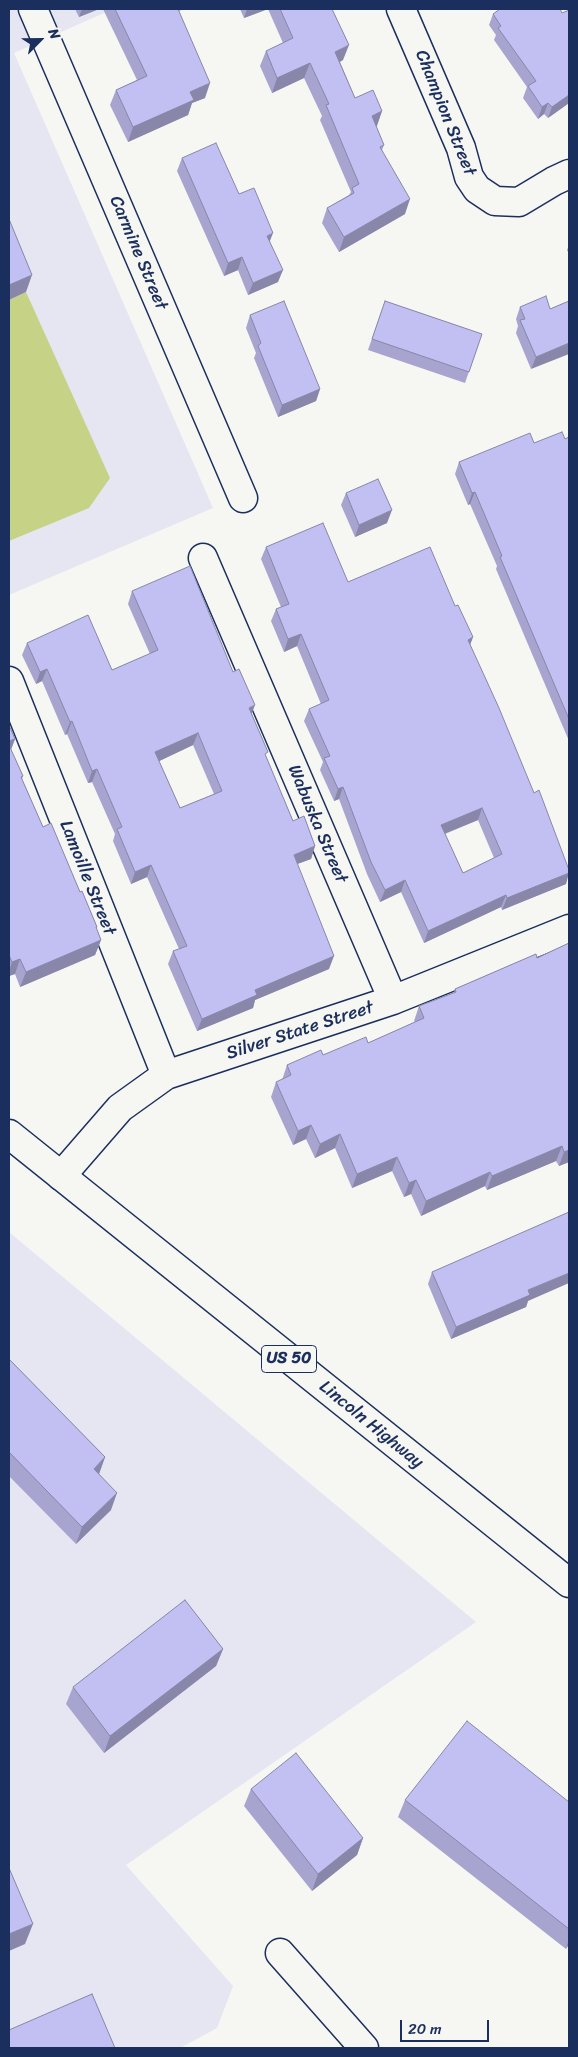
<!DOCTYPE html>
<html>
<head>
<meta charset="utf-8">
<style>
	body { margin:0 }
	#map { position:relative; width:578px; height:2057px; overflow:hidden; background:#f6f6f2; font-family:Sriracha,sans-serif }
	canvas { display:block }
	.frame { position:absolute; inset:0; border:10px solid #1b2f5e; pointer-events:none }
	.north { position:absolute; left:15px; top:15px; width:50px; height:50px; -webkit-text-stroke:4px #f6f6f2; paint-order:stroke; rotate:67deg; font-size:14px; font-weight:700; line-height:20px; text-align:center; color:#1b2f5e }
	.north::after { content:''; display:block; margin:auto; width:18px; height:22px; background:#1b2f5e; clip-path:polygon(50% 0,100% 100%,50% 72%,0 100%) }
	.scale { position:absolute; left:400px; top:2020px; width:89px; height:22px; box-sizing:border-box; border:2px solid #1b2f5e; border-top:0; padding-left:6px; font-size:15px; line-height:18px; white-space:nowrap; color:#1b2f5e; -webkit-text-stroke:4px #f6f6f2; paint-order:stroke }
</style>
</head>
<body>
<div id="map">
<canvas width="578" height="2057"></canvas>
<div class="frame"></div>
<div class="north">N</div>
<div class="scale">20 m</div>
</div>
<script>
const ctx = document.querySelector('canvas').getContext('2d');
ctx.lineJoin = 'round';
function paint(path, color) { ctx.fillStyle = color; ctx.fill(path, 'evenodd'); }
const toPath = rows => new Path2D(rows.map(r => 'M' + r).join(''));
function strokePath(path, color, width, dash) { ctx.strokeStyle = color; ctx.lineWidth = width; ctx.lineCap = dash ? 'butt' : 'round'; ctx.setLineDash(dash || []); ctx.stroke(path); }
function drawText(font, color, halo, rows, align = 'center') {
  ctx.font = font + ' Sriracha,sans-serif'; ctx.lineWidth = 4.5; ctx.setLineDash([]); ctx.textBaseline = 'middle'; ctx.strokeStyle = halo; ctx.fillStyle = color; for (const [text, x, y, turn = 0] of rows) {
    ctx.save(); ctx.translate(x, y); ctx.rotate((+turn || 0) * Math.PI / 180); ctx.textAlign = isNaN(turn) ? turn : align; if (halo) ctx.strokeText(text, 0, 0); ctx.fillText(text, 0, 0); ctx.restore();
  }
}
paint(toPath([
	[9,9,113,9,14,53,213,508,9,595],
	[9,1232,476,1622,126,1865,233,1986,217,2028,180,2048,9,2048]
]), '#e6e6f2');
paint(toPath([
	[26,292,110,478,89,508,9,541,9,300]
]), '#c6d387');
const street = toPath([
	[33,9,243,498],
	[401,9,461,148,469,177,477,189,495,201,519,202,554,181,569,174],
	[203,558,393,1000],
	[9,681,166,1075],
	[61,1176,120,1108,166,1075,393,1000,569,929],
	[280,1953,364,2048]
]);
const highway = toPath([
	[9,1134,569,1583]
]);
strokePath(street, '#1b2f5e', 31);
strokePath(highway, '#1b2f5e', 31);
strokePath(street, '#f6f6f2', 28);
strokePath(highway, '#f6f6f2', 28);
paint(toPath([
	[75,9,99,9,79,17],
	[103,9,184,9,179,11,205,98,192,103,188,115,128,142,110,105,116,90,137,80],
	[240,9,268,9,244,18],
	[268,9,332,9,343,60,340,62,355,98,382,111,376,126,384,145,382,150,405,214,339,252,322,223,327,208,349,195,351,192,320,120,322,116,304,78,272,93,260,66,266,51,283,43],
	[569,10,569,103,548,118,544,114,538,119,523,98,527,87,494,40,496,35,489,25,493,14,562,13],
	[182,158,239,194,270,241,278,282,248,295,238,270,224,276,177,171],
	[569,245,569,254,567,250],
	[385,301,482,334,465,383,368,350],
	[569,301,531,369,516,333,518,326,516,319,520,307,550,309],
	[250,315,320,389,316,401,278,417,254,358,256,353,246,328],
	[569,437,569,741,496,569,497,566,470,504,468,505,455,474,459,462,534,443,565,439],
	[346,493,387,523,355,537,341,505],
	[266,547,348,582,455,606,473,637,470,645,566,884,502,910,501,907,424,943,401,892,380,902,367,874,339,799,334,801,320,770,323,762,304,721,309,709,321,704,297,646,284,652,271,621,276,609,281,607,261,559],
	[478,820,494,858,463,873,445,834],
	[132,591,233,672,252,714,266,757,293,821,315,846,311,859,297,864,329,969,255,1000,253,1008,197,1031,168,964,173,951,179,949,147,877,131,884,113,841,115,834,92,782,88,783,67,734,65,735,42,681,36,684,22,655,27,643,112,670,150,654,128,604],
	[193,745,214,794,180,808,159,761],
	[9,725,15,739,11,750,23,776,22,779,43,827,80,892,97,927,96,929,101,940,95,955,20,987,15,974,9,976],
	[536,954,569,1162,559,1166,556,1161,487,1190,485,1186,421,1216,411,1194,404,1197,392,1171,352,1188,335,1148,315,1158,306,1139,293,1145,271,1097,276,1082,282,1080,287,1065,368,1043,415,1022,414,1021,419,1006,454,993,455,989],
	[432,1272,528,1301,526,1307,451,1339,428,1284],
	[9,1359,105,1457,99,1474,111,1510,76,1544,9,1476],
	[223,1649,216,1666,104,1753,66,1704,73,1687],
	[251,1789,363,1838,357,1855,312,1891,244,1806],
	[405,1800,569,1802,569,1944,566,1949,398,1817]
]), '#a7a5d0');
paint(toPath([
	[82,9,99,9,79,17],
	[247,9,268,9,244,18],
	[349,45,343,60,330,67,335,52],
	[310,63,304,78,272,93,277,78],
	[210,83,205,98,192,103,188,115,128,142,133,127,190,92],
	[569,95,569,103,548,118,552,107],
	[548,103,544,114,538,119,542,107],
	[382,111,377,126,366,131,372,116],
	[410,199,405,214,339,252,344,237],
	[273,233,268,246,267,236],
	[242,257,238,270,224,276,228,263],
	[283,270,278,282,248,295,253,283],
	[32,275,26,292,9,300,9,285],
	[569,343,569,354,531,369,536,357],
	[320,389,316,401,278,417,282,405],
	[475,492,470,504,468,505,472,493],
	[392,510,387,523,355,537,359,525],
	[301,634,297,646,284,652,288,639],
	[473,637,468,650,468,640],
	[47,669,42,681,36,684,40,672],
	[255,705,250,718,249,708],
	[72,721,67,734,65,735,70,722],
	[198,733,193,745,151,765,155,752],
	[15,739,9,754,9,741],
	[97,769,92,782,88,783,92,771],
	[343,787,339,799,334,801,338,789],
	[482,808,478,820,436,837,441,825],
	[315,846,311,859,289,867,294,855],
	[151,865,147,877,131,884,135,872],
	[569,873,566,884,502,910,507,898],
	[405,880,401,892,380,902,385,890],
	[506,895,501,907,424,943,428,931],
	[101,940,95,955,20,987,26,972],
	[334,956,329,969,255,1000,253,1008,197,1031,202,1019,255,990],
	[20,959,15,974,9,976,9,971,12,962],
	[311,1125,306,1139,293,1145,298,1131],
	[340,1134,335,1148,315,1158,320,1144],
	[562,1146,556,1161,487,1190,492,1176],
	[569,1150,569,1162,559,1166,564,1152],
	[397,1157,392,1171,352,1188,357,1174],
	[490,1172,485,1186,421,1216,426,1201],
	[416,1180,411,1194,404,1197,409,1183],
	[569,1273,569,1283,528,1301,526,1307,451,1339,456,1327,528,1290],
	[105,1457,99,1474,94,1469],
	[117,1493,111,1510,76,1544,82,1527],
	[223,1649,216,1666,104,1753,110,1736],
	[363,1838,357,1855,312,1891,318,1874],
	[33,1924,25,1944,9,1951,9,1934],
	[569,1939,569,1944,566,1949]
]), '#8886a9');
const building = toPath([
	[115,9,178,9,210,83,190,92,194,100,133,127,116,90,147,76,115,9],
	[280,9,332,9,349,45,335,52,355,98,373,90,382,111,372,116,384,145,380,147,410,199,344,237,327,208,354,193,352,188,359,184,326,105,329,104,310,63,277,78,266,51,293,38,280,9],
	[500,9,560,9,562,13,569,10,569,95,552,107,548,103,542,107,528,86,536,81,498,28,501,26,493,14,500,9],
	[216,143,239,194,254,188,273,233,267,236,283,270,253,283,242,257,228,263,182,158,216,143],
	[9,219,32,275,9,285,9,219],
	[546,296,550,309,569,301,569,343,536,357,520,320,525,319,520,307,546,296],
	[284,301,320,389,282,405,258,346,261,343,250,315,284,301],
	[385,301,482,334,469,372,372,339,385,301],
	[562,432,565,439,569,437,569,719,500,557,502,556,475,492,472,493,459,462,530,433,534,443,562,432],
	[378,479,392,510,359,525,346,493,378,479],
	[323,523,348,582,430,547,455,606,458,605,473,637,468,640,499,708,534,793,539,790,569,870,569,873,507,898,506,895,428,931,405,880,385,890,371,862,343,787,338,789,324,758,330,756,309,709,329,700,301,634,288,639,276,609,289,604,266,547,323,523],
	[482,808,502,854,463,873,441,825,482,808],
	[190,566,233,672,239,669,255,705,249,708,268,752,265,754,293,821,304,816,315,846,294,855,334,956,255,990,257,995,202,1019,173,951,187,946,151,865,135,872,117,829,122,827,97,769,92,771,72,721,70,722,47,669,40,672,27,643,88,615,112,670,158,650,132,591,190,566],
	[198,733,222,791,180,808,155,752,198,733],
	[9,725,15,739,9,741,9,725],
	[9,745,23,776,21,777,43,827,51,823,80,892,82,891,97,927,96,927,101,940,26,972,20,959,12,962,9,955,9,745],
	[569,943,569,1150,564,1152,562,1146,492,1176,490,1172,426,1201,416,1180,409,1183,397,1157,357,1174,340,1134,320,1144,311,1125,298,1131,276,1082,291,1075,287,1065,321,1050,323,1055,366,1037,368,1043,424,1018,419,1006,456,992,455,989,536,954,537,958,569,943],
	[569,1212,569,1273,528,1290,530,1295,456,1327,432,1272,569,1212],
	[9,1359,105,1457,94,1469,117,1493,82,1527,9,1452,9,1359],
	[185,1600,223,1649,110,1736,73,1687,185,1600],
	[467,1721,569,1802,569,1929,405,1800,467,1721],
	[296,1753,363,1838,318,1874,251,1789,296,1753],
	[9,1868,33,1924,9,1934,9,1868],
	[92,1994,115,2048,9,2048,9,2030,92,1994]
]);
paint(building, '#c2c0f2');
strokePath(building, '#8886a9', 1);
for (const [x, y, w] of [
	[289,1359,55]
]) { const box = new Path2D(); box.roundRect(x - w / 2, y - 13.5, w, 27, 4); ctx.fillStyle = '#f6f6f2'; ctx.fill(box); strokePath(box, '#1b2f5e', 1); }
drawText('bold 16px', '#1b2f5e', null, [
	["US 50",289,1359]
]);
drawText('18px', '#1b2f5e', '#f6f6f2', [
	["Champion Street",445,113,68],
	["Carmine Street",138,253,67],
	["Wabuska Street",317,824,67],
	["Lamoille Street",87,878,68],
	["Silver State Street",300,1031,-18],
	["Lincoln Highway",371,1425,39]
]);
</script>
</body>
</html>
